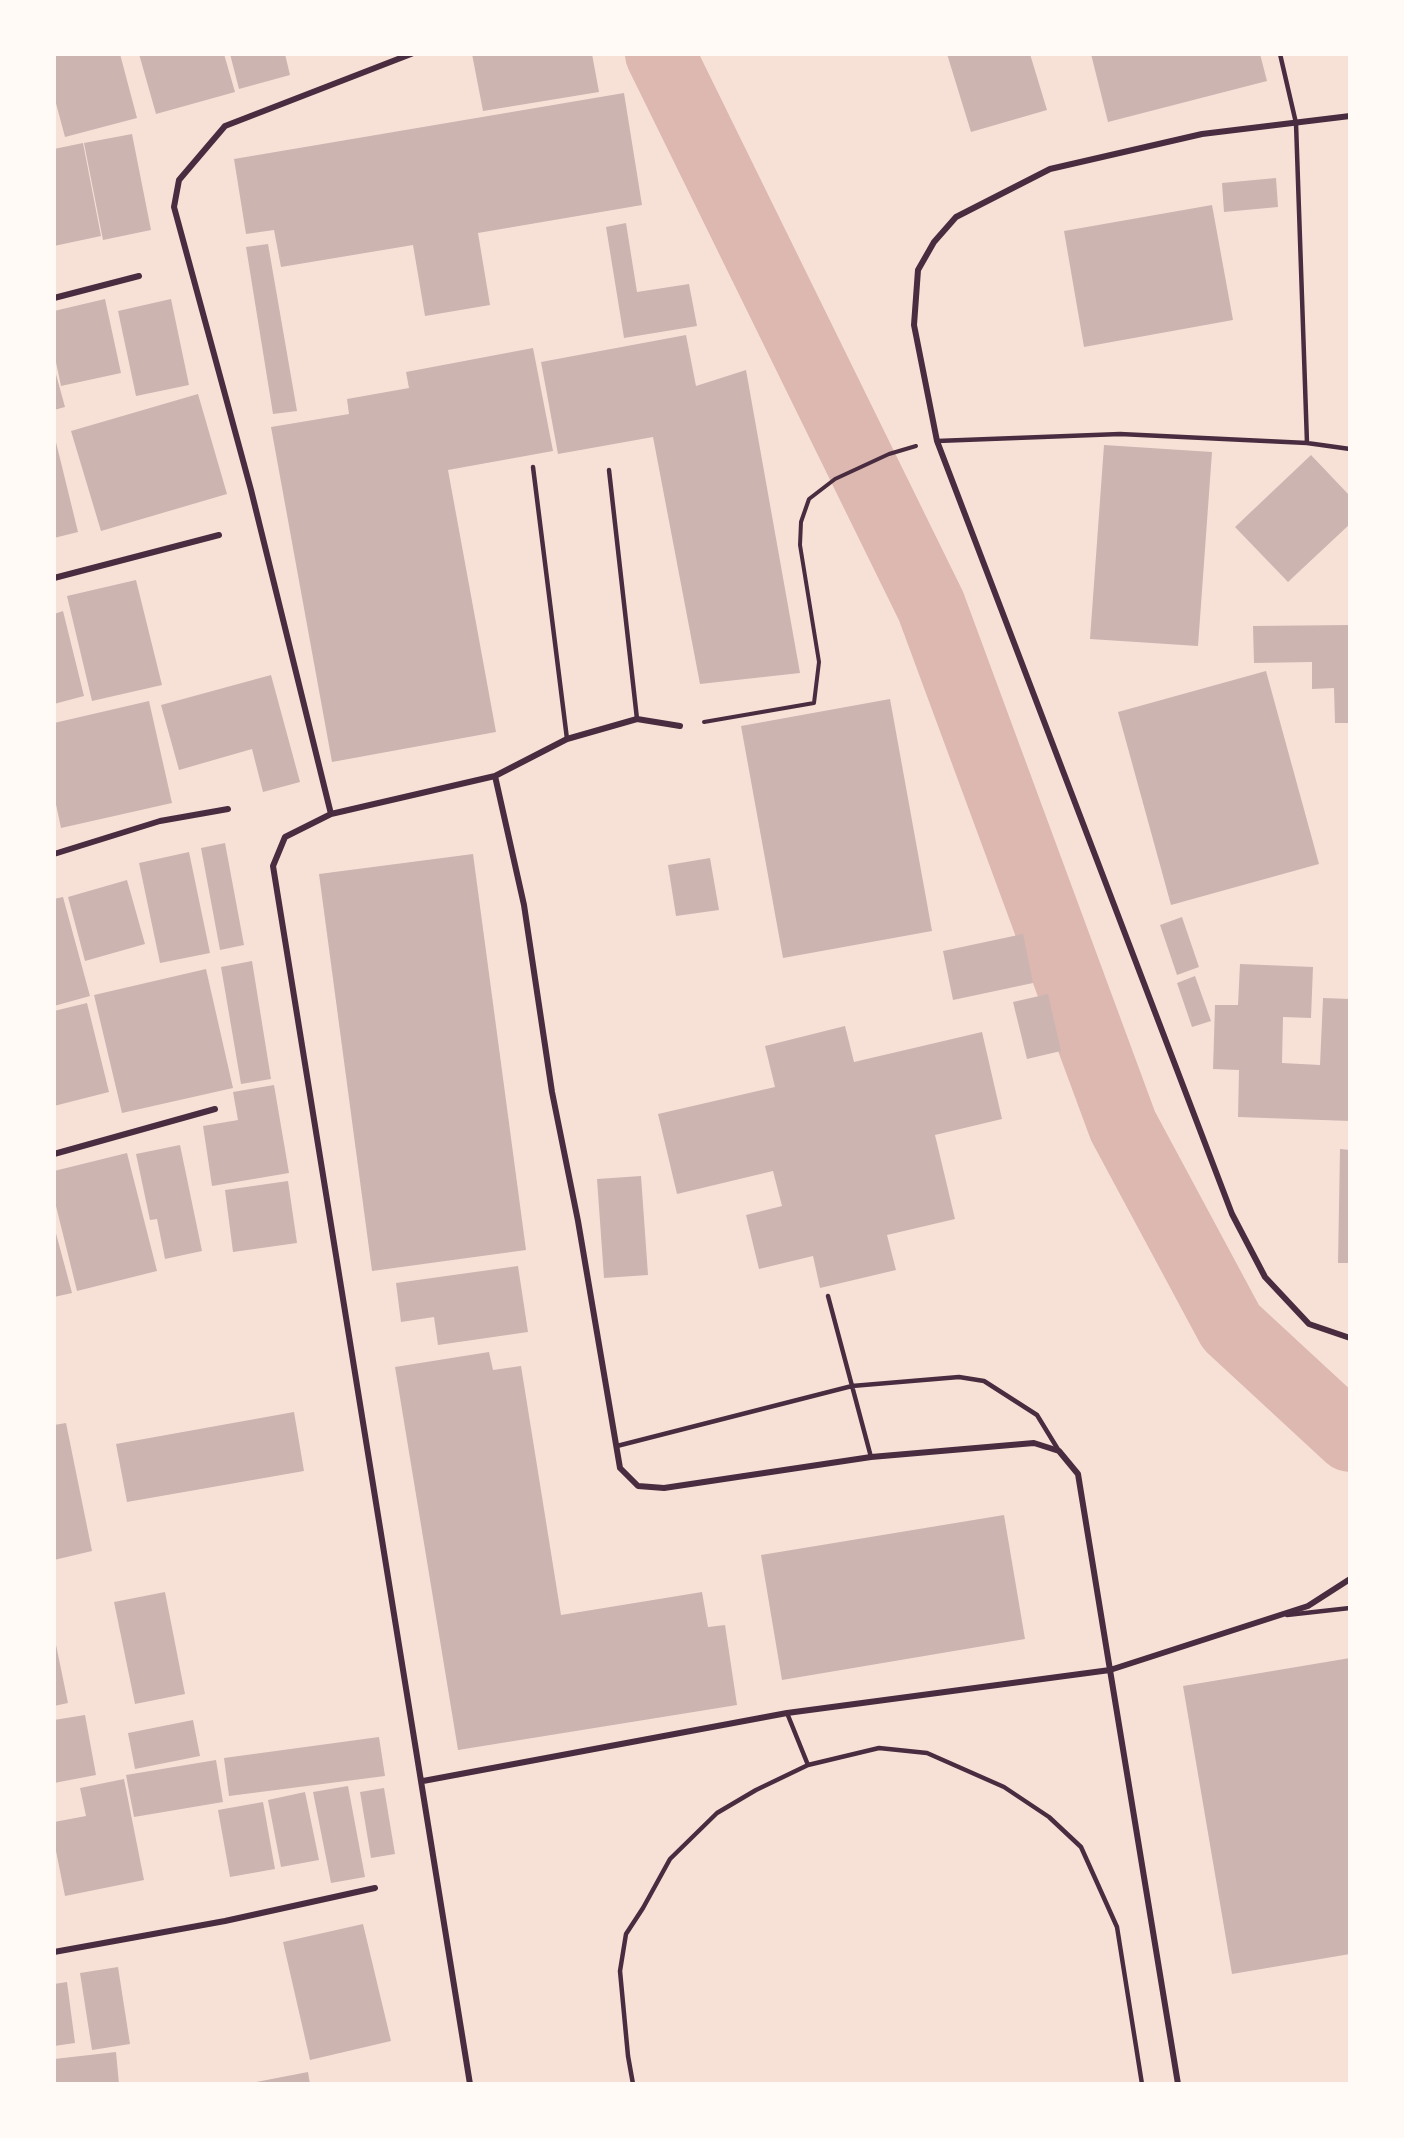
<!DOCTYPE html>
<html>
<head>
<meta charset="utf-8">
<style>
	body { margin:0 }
	#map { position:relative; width:1404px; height:2138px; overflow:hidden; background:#f7e1d7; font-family:"Fira Sans",sans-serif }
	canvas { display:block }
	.frame { position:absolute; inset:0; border:56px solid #fffaf5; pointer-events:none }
</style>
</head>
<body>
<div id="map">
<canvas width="1404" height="2138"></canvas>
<div class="frame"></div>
</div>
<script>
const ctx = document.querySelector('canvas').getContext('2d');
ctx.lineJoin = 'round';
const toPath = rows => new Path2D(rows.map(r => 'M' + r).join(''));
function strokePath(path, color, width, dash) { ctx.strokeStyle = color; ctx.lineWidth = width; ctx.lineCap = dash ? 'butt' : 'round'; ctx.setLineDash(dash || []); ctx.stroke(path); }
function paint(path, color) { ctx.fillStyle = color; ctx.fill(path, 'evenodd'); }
strokePath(toPath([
	[660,54,931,606,1123,1126,1231,1327,1350,1437]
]), '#dcb8b0', 70);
paint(toPath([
	[54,54,120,54,137,118,65,137,54,96],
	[139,54,224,54,235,92,156,114],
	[230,54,285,54,290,75,239,89],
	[472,54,592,54,599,92,483,111],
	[947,54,1030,54,1047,110,971,132],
	[1091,54,1260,54,1267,81,1108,122],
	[624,93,642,205,478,233,490,305,425,316,413,245,281,267,274,230,246,234,234,159],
	[132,134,151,230,103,240,84,143],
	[83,143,101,236,54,246,54,149],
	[1276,178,1278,207,1224,212,1222,183],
	[1212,205,1233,320,1084,347,1064,231],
	[626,223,637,292,689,284,697,326,624,338,606,227],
	[268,244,297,411,273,414,246,247],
	[105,299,121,373,61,386,54,353,54,311],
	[171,299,189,385,136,396,118,311],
	[686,335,696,386,746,370,800,673,700,684,653,437,558,454,541,362],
	[533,348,553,451,448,470,496,732,332,762,271,427,349,414,347,399,409,388,406,372],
	[54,367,65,407,54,410],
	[198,394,227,494,101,531,71,431],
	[54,434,78,532,54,538],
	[1104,445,1212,452,1198,646,1090,639],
	[1311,455,1350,496,1350,524,1288,582,1235,527],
	[136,580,162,685,92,701,67,596],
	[63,611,84,696,54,704,54,614],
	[1350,625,1350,723,1335,723,1334,688,1312,689,1312,662,1254,663,1253,626],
	[1266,671,1319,864,1171,905,1118,712],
	[271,675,300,782,263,792,252,749,179,770,161,705],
	[890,699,932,931,783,958,741,726],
	[149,701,172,803,61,828,54,795,54,723],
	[225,843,244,945,220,950,201,848],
	[189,852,210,953,160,963,139,863],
	[473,854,526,1250,372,1271,319,874],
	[710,858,719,910,676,916,668,865],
	[127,880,145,944,85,961,68,897],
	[63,897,90,996,54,1006,54,899],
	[1182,917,1199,967,1177,975,1160,925],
	[1023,934,1033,983,953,1000,943,951],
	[252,961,271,1079,241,1084,221,967],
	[1240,964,1313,967,1311,1018,1283,1017,1282,1063,1320,1065,1323,998,1350,999,1350,1121,1238,1117,1239,1070,1213,1069,1215,1005,1238,1005],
	[206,969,233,1088,122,1113,94,995],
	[1195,976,1211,1021,1192,1027,1177,983],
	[1048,994,1061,1051,1027,1059,1013,1002],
	[87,1003,109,1092,54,1106,54,1011],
	[845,1026,854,1062,982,1032,1002,1119,935,1135,955,1219,887,1235,896,1270,820,1288,813,1256,759,1269,746,1215,782,1206,773,1171,677,1194,658,1114,775,1087,765,1046],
	[274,1085,289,1173,212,1186,203,1126,238,1120,233,1092],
	[180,1145,202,1251,165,1259,157,1219,150,1220,136,1154],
	[1340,1149,1350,1150,1350,1263,1338,1263],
	[127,1153,157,1271,77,1291,54,1198,54,1171],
	[641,1176,648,1275,604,1278,597,1179],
	[288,1181,297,1243,233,1252,225,1190],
	[54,1226,72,1293,54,1297],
	[518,1266,528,1332,438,1345,434,1317,401,1322,396,1283],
	[489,1352,493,1370,521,1366,561,1615,702,1592,708,1627,725,1625,737,1705,458,1750,395,1367],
	[294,1412,304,1471,127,1502,116,1444],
	[66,1423,92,1551,54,1560,54,1425],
	[1004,1515,1025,1639,782,1680,761,1555],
	[165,1592,185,1694,135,1704,114,1602],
	[54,1635,68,1703,54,1706],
	[1350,1658,1350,1954,1232,1974,1183,1686],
	[85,1715,96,1775,54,1783,54,1720],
	[193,1720,200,1756,135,1769,128,1733],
	[379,1737,385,1776,229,1796,224,1758],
	[216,1760,223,1802,134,1817,126,1775],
	[124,1779,144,1880,65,1896,54,1841,54,1822,86,1816,80,1788],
	[348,1786,365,1877,331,1883,313,1792],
	[384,1788,395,1854,371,1858,360,1792],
	[305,1792,319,1860,281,1867,268,1800],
	[263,1802,275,1869,230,1877,218,1810],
	[363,1924,391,2041,310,2060,283,1942],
	[118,1967,130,2044,92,2050,80,1973],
	[67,1982,75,2043,54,2046,54,1984],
	[116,2052,119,2084,54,2084,54,2059],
	[308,2072,310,2084,251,2084,251,2083]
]), '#ccb4b1');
strokePath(toPath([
	[704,722,814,703,819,662,800,545,801,522,809,499,835,479,889,454,916,446]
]), '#4a2c40', 4);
strokePath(toPath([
	[937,441,1120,434,1307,443,1296,123,1280,54],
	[1307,443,1350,449],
	[533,467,567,739],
	[609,470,637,719],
	[828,1296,871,1457],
	[617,1446,852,1386,959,1377,984,1381,1037,1415,1059,1451],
	[1287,1615,1350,1608],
	[787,1713,808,1765],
	[633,2084,628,2056,620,1971,626,1934,643,1908,670,1859,717,1813,756,1790,808,1765,879,1748,927,1753,1004,1787,1049,1817,1081,1847,1117,1927,1142,2084]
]), '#4a2c40', 4.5);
strokePath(toPath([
	[411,54,225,126,179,180,174,207,251,490,331,814,285,837,273,866,470,2084],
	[1350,116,1202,134,1050,169,956,217,934,242,918,270,914,325,937,441,1232,1214,1265,1277,1309,1324,1350,1338],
	[54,298,139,276],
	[54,578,219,535],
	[495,776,567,739,637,719,680,726],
	[331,814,495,776,524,905,552,1092,578,1221,620,1468,638,1486,664,1488,871,1457,1034,1443,1059,1451,1078,1474,1110,1670,787,1713,423,1781],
	[54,854,160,821,228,809],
	[54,1154,215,1109],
	[54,1952,225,1921,375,1888],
	[1178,2084,1110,1670,1308,1606,1350,1579]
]), '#4a2c40', 6);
</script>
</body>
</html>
